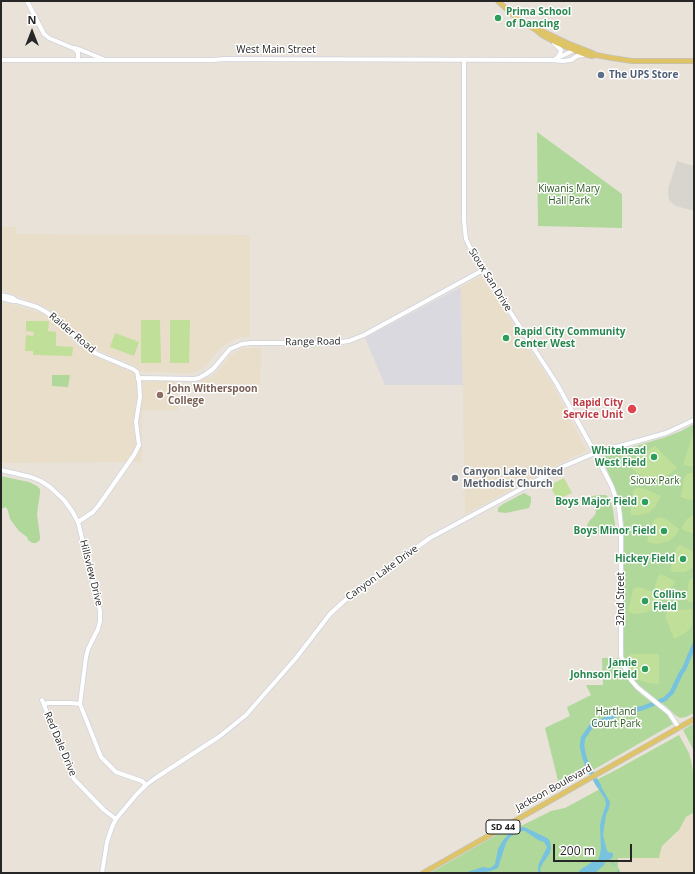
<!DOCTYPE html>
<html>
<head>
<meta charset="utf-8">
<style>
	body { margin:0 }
	#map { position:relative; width:695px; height:874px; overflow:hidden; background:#e8e2d9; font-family:"Open Sans",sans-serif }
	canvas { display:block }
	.frame { position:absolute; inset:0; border:2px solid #262626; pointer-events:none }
	.north { position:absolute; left:12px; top:12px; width:40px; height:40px; -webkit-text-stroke:3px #fff; paint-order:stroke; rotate:0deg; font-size:11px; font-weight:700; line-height:16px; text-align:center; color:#262626 }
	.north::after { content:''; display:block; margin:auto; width:14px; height:18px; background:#262626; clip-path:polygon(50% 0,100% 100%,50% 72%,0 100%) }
	.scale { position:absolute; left:553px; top:844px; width:79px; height:18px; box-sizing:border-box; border:2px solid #262626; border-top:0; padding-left:5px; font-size:12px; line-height:14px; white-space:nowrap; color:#262626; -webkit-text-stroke:3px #fff; paint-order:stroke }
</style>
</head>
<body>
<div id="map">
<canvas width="695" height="874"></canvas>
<div class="frame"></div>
<div class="north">N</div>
<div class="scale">200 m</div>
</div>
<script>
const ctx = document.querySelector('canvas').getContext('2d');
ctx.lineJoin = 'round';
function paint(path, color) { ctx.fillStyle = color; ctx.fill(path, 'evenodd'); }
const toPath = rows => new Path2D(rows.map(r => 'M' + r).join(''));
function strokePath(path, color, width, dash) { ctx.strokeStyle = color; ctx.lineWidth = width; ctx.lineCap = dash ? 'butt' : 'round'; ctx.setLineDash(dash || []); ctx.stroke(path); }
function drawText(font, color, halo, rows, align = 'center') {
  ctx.font = font + ' "Open Sans",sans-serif'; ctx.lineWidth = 3; ctx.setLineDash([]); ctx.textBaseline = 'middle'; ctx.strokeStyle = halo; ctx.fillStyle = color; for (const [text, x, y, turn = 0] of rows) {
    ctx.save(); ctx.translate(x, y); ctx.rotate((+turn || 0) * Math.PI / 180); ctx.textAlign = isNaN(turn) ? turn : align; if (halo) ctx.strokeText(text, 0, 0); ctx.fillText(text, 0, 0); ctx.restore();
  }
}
paint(toPath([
	[461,287,463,385,385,385,365,338]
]), '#dbd9e0');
paint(toPath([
	[1,227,16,227,16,234,250,235,250,337,240,337,232,340,219,349,209,362,200,371,191,373,141,372,137,367,131,364,100,351,91,345,77,335,68,324,56,313,45,307,28,301,21,297,1,290],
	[481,276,551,382,587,451,575,456,465,514,461,287],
	[1,301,38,312,49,317,58,324,64,332,72,340,86,351,92,355,135,373,142,378,177,379,178,410,142,411,142,462,1,463],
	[243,348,261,348,260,384,197,384,198,382,210,377,216,373,231,355],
	[694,813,694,873,621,873,618,867,618,858,659,858,660,850,662,846,677,833,686,817]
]), '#e8deca');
paint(toPath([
	[537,132,622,194,622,228,538,226],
	[52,375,70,375,68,387,52,386],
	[694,424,694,713,686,717,680,718,675,715,667,707,640,687,631,675,624,659,623,646,624,532,623,518,621,505,615,488,601,456,666,437,681,431],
	[1,476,29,482,37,486,40,489,40,494,38,506,37,515,40,536,40,540,36,543,32,543,28,540,27,537,19,531,10,519,8,511,6,507,1,509],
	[524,493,531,497,531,502,529,508,506,513,498,512,498,508,503,504],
	[599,495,606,495,610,499,613,510,615,525,614,528,603,533,596,535,588,534,586,532,587,525,590,520,595,515,596,512,595,508,592,505,586,504,585,500,587,497],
	[602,658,619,658,625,675,631,683,641,694,667,714,673,724,560,789,545,728,570,716,567,707,591,695,586,685,603,685],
	[694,723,694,751,683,730],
	[679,735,689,753,692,765,693,773,693,813,686,817,679,830,662,846,660,853,659,858,618,858,618,867,621,873,430,873,519,822,521,826,551,811,565,808,600,789,596,780,614,771]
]), '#b0d89b');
paint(toPath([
	[141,320,160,320,161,363,141,363],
	[170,320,190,320,189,363,170,363],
	[26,321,49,321,48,331,56,332,56,346,73,347,72,356,33,355,33,351,25,351,26,335,33,336,34,332,26,331],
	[115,333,139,342,134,356,110,347],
	[694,433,694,467,683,465,693,434],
	[655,446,677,468,671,473,664,477,656,479,649,479,643,477,637,473,631,468,652,447],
	[690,473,694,473,694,500,686,499,681,497,684,479,687,474],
	[564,478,572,493,557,500,550,485],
	[637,488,645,489,661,496,660,498,655,507,648,513,638,515,630,515,633,490],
	[694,514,694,534,681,529,686,520],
	[658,517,666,519,679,529,677,534,669,541,657,544,647,542,651,525,655,519],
	[680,545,694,552,694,567,685,572,675,572,670,571,676,548],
	[661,574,675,581,674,585,669,589,663,592,656,592,654,590,658,576],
	[694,577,694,602,689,602,686,600,689,580],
	[639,587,661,595,660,600,657,604,651,610,644,613,636,614,628,612,633,589],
	[692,609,692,625,689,630,682,635,674,639,665,616,668,611],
	[629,654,658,654,659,656,659,684,648,683,636,679,632,673,630,668]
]), '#c0df98');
paint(toPath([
	[677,161,694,166,694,211,676,206,672,203,669,200,668,189]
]), '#d8d5cf');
paint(toPath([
	[597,780,610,802,609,808,606,815,603,835,607,851,608,852,613,853,613,856,612,858,606,861,604,865,595,873,578,873,580,870,592,862,598,860,600,855,601,848,600,826,601,820,606,804,605,799,594,782],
	[524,827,547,838,550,841,551,848,550,853,543,863,540,869,541,873,538,873,538,868,539,863,547,847,544,842,538,840,525,831,522,831,510,837,506,843,498,868,491,871,481,873,464,873,483,867,489,868,492,867,495,864,498,849,502,842,511,831,518,828]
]), '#77c2df');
strokePath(toPath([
	[609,859,615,866],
	[618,870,619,873]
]), '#77c2df', 1);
strokePath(toPath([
	[599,786,588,767,584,756,582,746,583,738,592,725,618,714,643,708,665,699,672,692,681,673,684,669,694,645]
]), '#77c2df', 4.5);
const secondary = toPath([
	[27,1,44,34,49,38,75,49,78,53,78,60],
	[554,43,561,50,560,54,557,58],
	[74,48,81,50,103,59],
	[555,59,562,56,576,49],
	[1,60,213,60,225,59,551,60,563,61,571,60,577,56,583,55],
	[464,60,464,220,465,231,466,239,474,256,557,384,595,453,612,487,619,508,621,526,621,656,624,666,631,680,637,687,669,713,679,728],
	[1,295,13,298,17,301,37,307,46,312,59,321,80,342,97,354,133,369,137,372,139,381,140,397,136,422,139,445,134,455,99,505,93,512,78,522],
	[1,298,13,301,16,301],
	[138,379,142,378,194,379,199,378,206,374,213,369,230,349,242,344,251,343,333,343,349,341,364,335,483,270],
	[1,470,31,477,41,481,50,487,64,500,72,511,78,522,100,611,100,621,98,629,88,649,86,657,80,704,101,757,116,772,142,781,146,785],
	[42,700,71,773,74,779,104,810,116,819],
	[44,705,47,703,71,703,80,704],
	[102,873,107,842,112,827,116,819,136,795,146,785,157,777,220,736,246,715,296,658,330,614,343,602,361,587,430,538,562,467,595,453,666,433,694,420]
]);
const primary = toPath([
	[498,1,512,14,523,22,536,30,542,35,557,43,581,53,592,56,596,55,612,58,632,61,694,61],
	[538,30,544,32,567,43,590,52,596,55],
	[423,873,694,719]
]);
strokePath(secondary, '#cfd2de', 5.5);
strokePath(primary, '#c2c2c2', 6);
strokePath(secondary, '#fff', 4);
strokePath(primary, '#dfc467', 4.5);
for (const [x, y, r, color] of [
	[498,18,4,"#2e9e5b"],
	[601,75,4,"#5c6f8a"],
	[506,338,4,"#2e9e5b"],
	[160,395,4,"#8d6e63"],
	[632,409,5,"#e0444e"],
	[654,457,4,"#2e9e5b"],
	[455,478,4,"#6b7280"],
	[645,502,4,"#2e9e5b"],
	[664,531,4,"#2e9e5b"],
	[683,559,4,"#2e9e5b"],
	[645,601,4,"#2e9e5b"],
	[645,669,4,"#2e9e5b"]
]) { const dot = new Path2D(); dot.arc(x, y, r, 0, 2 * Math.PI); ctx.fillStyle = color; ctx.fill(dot); strokePath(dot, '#fff', 1.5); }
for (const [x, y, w] of [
	[503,827,34]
]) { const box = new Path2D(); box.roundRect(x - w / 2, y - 7, w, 14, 3); ctx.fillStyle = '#fff'; ctx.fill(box); strokePath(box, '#262626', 1); }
drawText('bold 9px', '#262626', null, [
	["SD 44",503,827]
]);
drawText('bold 10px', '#27864d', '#fff', [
	["Prima School",506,12,"left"],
	["of Dancing",506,24,"left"],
	["Rapid City Community",514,332,"left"],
	["Center West",514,344,"left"],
	["Whitehead",646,451],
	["West Field",646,463],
	["Boys Major Field",637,502],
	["Boys Minor Field",656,531],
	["Hickey Field",675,559],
	["Collins",653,595,"left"],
	["Field",653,607,"left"],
	["Jamie",637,663],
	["Johnson Field",637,675]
], 'right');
drawText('10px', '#262626', '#fff', [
	["West Main Street",276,50],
	["Sioux San Drive",490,280,58],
	["Raider Road",72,333,40],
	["Range Road",313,342,-1],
	["Hillsview Drive",91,573,76],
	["Canyon Lake Drive",382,573,-36],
	["32nd Street",621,599,-90],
	["Red Dale Drive",60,744,67],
	["Jackson Boulevard",554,788,-29]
]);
drawText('bold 10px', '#4e5e75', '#fff', [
	["The UPS Store",609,75]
], 'left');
drawText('10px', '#2c5921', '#fff', [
	["Kiwanis Mary",569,189],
	["Hall Park",569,201],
	["Sioux Park",655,481],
	["Hartland",616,712],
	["Court Park",616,724]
]);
drawText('bold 10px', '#785e54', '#fff', [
	["John Witherspoon",168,389],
	["College",168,401]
], 'left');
drawText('bold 10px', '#be3a42', '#fff', [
	["Rapid City",623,403],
	["Service Unit",623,415]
], 'right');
drawText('bold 10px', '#5b616d', '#fff', [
	["Canyon Lake United",463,472],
	["Methodist Church",463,484]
], 'left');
</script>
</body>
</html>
